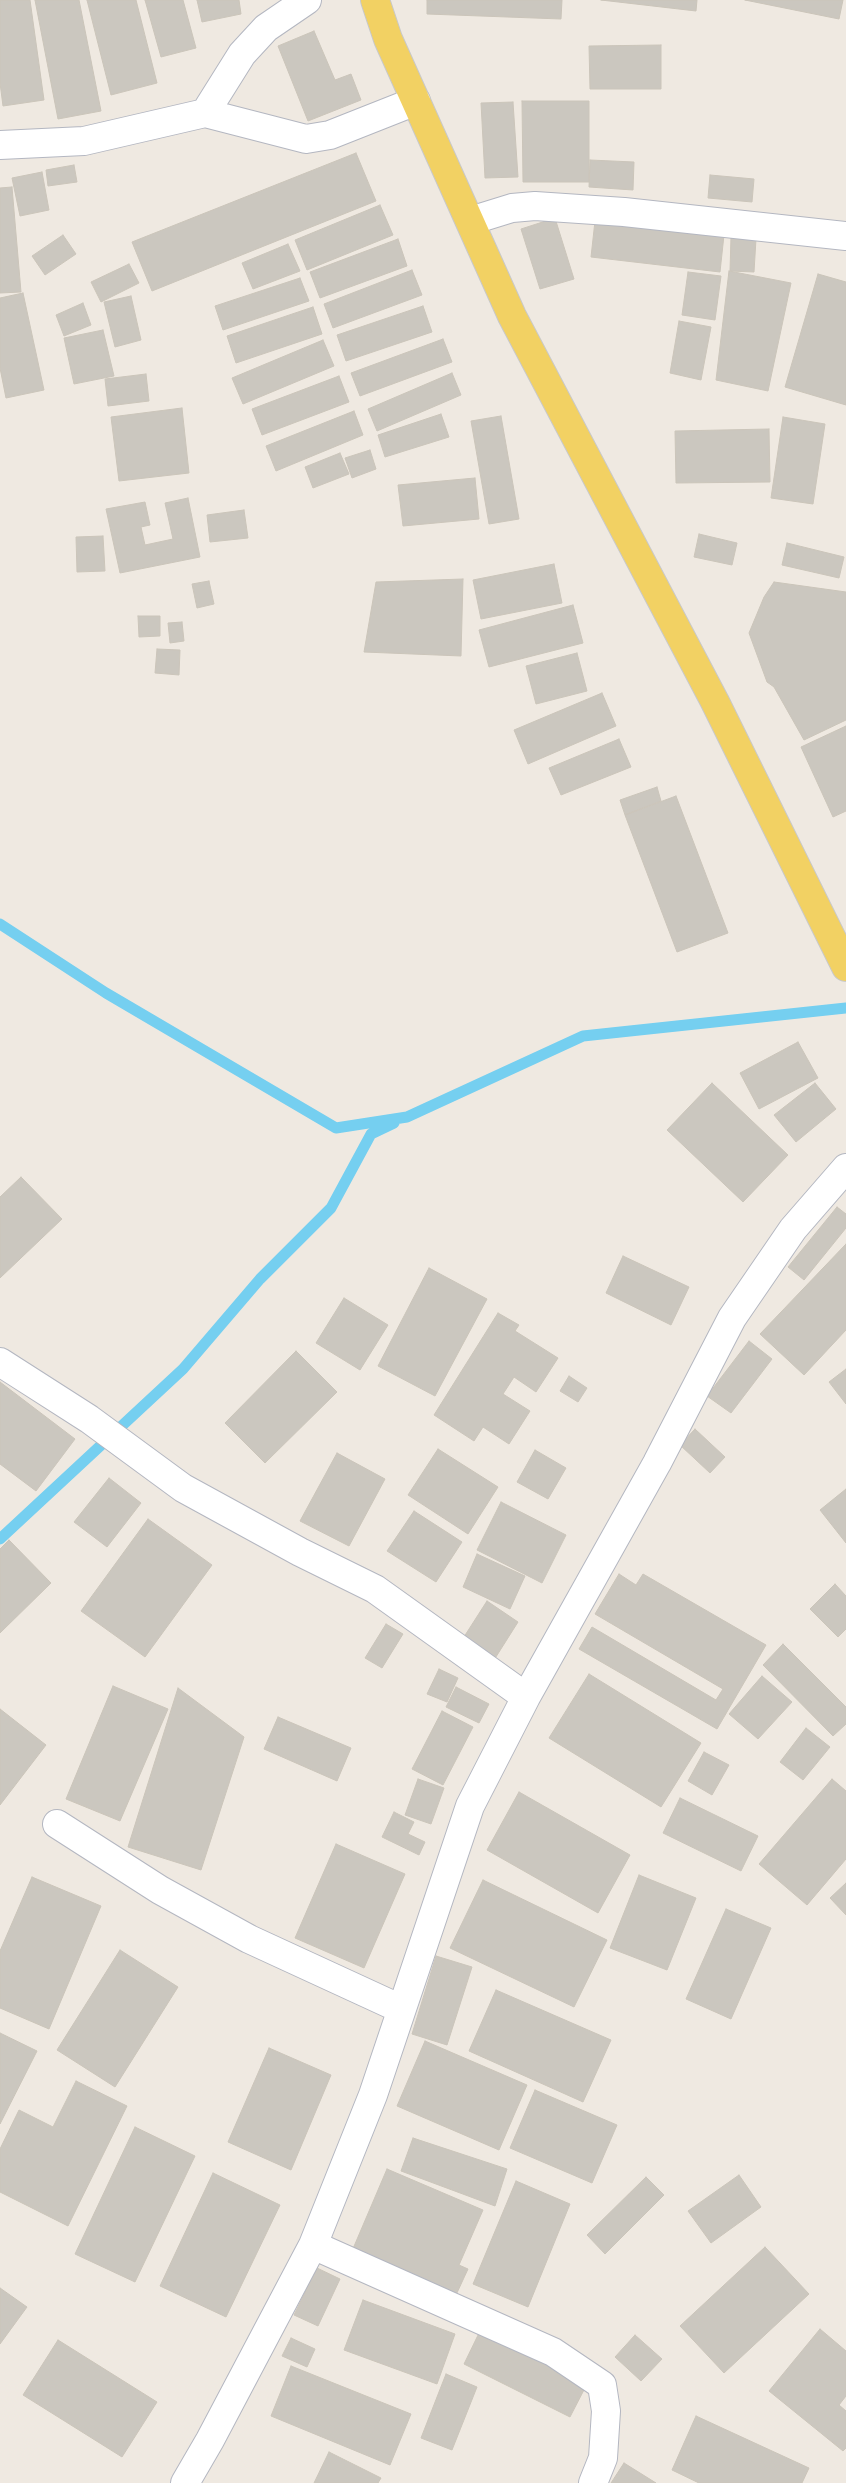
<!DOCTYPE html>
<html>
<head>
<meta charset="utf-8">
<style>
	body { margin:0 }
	canvas { display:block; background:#efe9e1 }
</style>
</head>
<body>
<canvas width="846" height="2483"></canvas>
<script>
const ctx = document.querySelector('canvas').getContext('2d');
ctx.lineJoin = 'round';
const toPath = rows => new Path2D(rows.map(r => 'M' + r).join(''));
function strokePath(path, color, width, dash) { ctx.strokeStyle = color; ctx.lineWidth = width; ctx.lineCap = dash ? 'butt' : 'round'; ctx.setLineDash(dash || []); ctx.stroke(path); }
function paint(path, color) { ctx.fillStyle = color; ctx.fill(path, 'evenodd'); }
strokePath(toPath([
	[0,924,106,993,336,1128,407,1117,583,1036,846,1008],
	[0,1539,183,1369,260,1279,331,1208,371,1134,394,1123]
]), '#75cff0', 11);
const building = toPath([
	[0,0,30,0,44,100,3,106,0,83,0,0],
	[35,0,79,0,101,111,58,119,35,0],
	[87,0,136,0,157,83,111,95,87,0],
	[145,0,183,0,196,48,161,57,145,0],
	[197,0,239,0,241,14,202,22,197,0],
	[427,0,562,0,561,19,427,14,427,0],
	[601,0,697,0,696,11,601,0],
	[745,0,843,0,839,19,745,0],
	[314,31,335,80,351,74,361,100,308,121,278,46,314,31],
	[661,45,661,89,590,89,589,46,661,45],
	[522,101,589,101,589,182,523,182,522,101],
	[513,102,518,177,485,178,481,103,513,102],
	[356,153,376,201,152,291,132,242,356,153],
	[590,160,634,162,633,190,589,187,590,160],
	[74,165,77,182,48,186,46,170,74,165],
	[42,172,49,210,20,216,12,178,42,172],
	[710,175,754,179,752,202,708,198,710,175],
	[12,187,21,292,0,293,0,188,12,187],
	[380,205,393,235,307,270,295,240,380,205],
	[555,218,574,279,540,289,521,229,555,218],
	[595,221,724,235,720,272,591,257,595,221],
	[63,235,76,254,45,275,32,256,63,235],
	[731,237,756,239,754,272,730,271,731,237],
	[398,239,407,266,320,298,310,272,398,239],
	[288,244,300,271,253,289,242,263,288,244],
	[129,264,139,283,101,302,91,282,129,264],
	[412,270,422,295,333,328,324,304,412,270],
	[729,271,791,283,768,391,716,380,729,271],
	[688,272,721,276,715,320,682,315,688,272],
	[818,274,846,282,846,405,785,387,818,274],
	[300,278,309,301,223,330,215,306,300,278],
	[23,293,44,390,6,398,0,368,0,298,23,293],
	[131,296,141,340,115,347,104,302,131,296],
	[83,303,91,325,64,336,56,315,83,303],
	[423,306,432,332,346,361,337,335,423,306],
	[313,307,322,334,236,363,227,336,313,307],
	[679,321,711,327,701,380,670,373,679,321],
	[103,330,114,376,74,384,64,338,103,330],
	[443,339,452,362,360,396,351,373,443,339],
	[323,340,334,366,243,404,232,378,323,340],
	[452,373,461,395,377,431,368,409,452,373],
	[146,374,149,401,108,406,105,379,146,374],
	[339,376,349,402,262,435,252,409,339,376],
	[182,408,189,473,119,481,111,417,182,408],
	[354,411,363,435,276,471,266,446,354,411],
	[441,414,449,437,385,457,378,435,441,414],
	[501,416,519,519,489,524,471,421,501,416],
	[783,417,825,424,813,504,771,498,783,417],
	[769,429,770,482,676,483,675,431,769,429],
	[370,450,376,469,352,478,345,458,370,450],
	[340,453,349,474,313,488,305,467,340,453],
	[475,478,479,519,403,526,398,485,475,478],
	[188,498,200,557,120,573,106,509,145,502,150,525,141,527,145,545,173,539,165,503,188,498],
	[244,510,248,538,210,542,207,515,244,510],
	[699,534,737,543,732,565,694,557,699,534],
	[103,536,105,571,77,572,76,537,103,536],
	[787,543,844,557,839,578,782,565,787,543],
	[554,564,562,603,481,619,473,580,554,564],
	[463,579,461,656,364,652,376,582,463,579],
	[209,581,214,604,197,608,192,584,209,581],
	[774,582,846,592,846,720,804,740,774,687,767,682,749,633,764,597,774,582],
	[573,605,583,643,489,667,479,630,573,605],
	[138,616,160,616,160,636,139,637,138,616],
	[182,622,184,641,170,643,168,623,182,622],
	[157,649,180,650,179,675,155,673,157,649],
	[577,653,587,691,536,704,526,666,577,653],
	[602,693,616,726,528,764,514,730,602,693],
	[846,726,846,811,833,817,801,747,846,726],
	[619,739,631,767,561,795,549,768,619,739],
	[657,787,661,801,625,815,620,800,657,787],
	[676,796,728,933,677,952,625,815,676,796],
	[798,1042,818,1078,759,1109,740,1073,798,1042],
	[712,1083,788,1155,743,1202,667,1130,712,1083],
	[815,1083,836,1109,796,1142,774,1115,815,1083],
	[21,1177,62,1219,0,1278,0,1197,21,1177],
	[837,1207,846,1214,846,1228,804,1280,788,1267,837,1207],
	[846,1244,846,1330,804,1375,760,1334,846,1244],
	[623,1256,689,1287,671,1325,606,1293,623,1256],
	[429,1268,487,1299,435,1396,378,1366,429,1268],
	[344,1298,388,1325,360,1370,316,1343,344,1298],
	[498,1313,519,1325,515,1331,558,1358,536,1392,514,1377,503,1394,530,1411,509,1444,483,1427,474,1441,434,1415,498,1313],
	[749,1341,772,1359,731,1413,707,1396,749,1341],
	[296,1351,337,1392,265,1463,225,1423,296,1351],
	[846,1369,846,1404,829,1382,846,1369],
	[569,1376,587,1388,578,1402,560,1391,569,1376],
	[0,1382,75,1439,36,1491,0,1464,0,1382],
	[695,1429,725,1457,710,1473,680,1445,695,1429],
	[438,1449,498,1487,468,1534,408,1495,438,1449],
	[535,1450,566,1468,548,1499,517,1482,535,1450],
	[337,1453,385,1479,349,1546,300,1521,337,1453],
	[109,1478,141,1503,107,1547,74,1522,109,1478],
	[846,1489,846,1543,820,1510,846,1489],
	[501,1502,566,1535,542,1583,477,1550,501,1502],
	[414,1511,462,1542,436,1582,387,1551,414,1511],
	[148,1519,212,1565,145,1657,81,1611,148,1519],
	[9,1540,51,1583,0,1633,0,1549,9,1540],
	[477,1554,525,1576,510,1609,463,1587,477,1554],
	[619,1574,636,1585,643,1574,766,1645,717,1729,579,1649,592,1627,716,1700,723,1689,595,1614,619,1574],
	[835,1584,846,1596,846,1629,838,1637,810,1609,835,1584],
	[487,1601,518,1622,494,1660,462,1640,487,1601],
	[386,1624,403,1634,382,1668,365,1658,386,1624],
	[783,1644,846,1707,846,1724,833,1736,763,1665,783,1644],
	[439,1669,458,1678,447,1702,427,1694,439,1669],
	[589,1674,701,1743,661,1807,549,1738,589,1674],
	[762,1676,792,1702,758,1739,729,1714,762,1676],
	[113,1686,168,1709,120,1821,66,1799,113,1686],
	[456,1687,489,1704,479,1723,446,1707,456,1687],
	[178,1688,244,1737,201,1870,128,1847,178,1688],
	[0,1709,46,1745,0,1805,0,1709],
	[442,1711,473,1727,443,1785,412,1769,442,1711],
	[278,1717,351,1748,337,1781,264,1749,278,1717],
	[806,1728,830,1747,803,1780,780,1762,806,1728],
	[704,1752,729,1765,712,1795,688,1781,704,1752],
	[418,1779,444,1788,431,1824,405,1815,418,1779],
	[832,1779,846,1791,846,1859,807,1905,759,1864,832,1779],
	[519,1792,630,1855,598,1913,487,1850,519,1792],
	[680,1798,758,1836,741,1871,663,1833,680,1798],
	[394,1812,414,1822,408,1834,425,1842,419,1855,382,1837,394,1812],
	[336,1844,405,1874,364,1968,295,1938,336,1844],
	[639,1875,696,1898,667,1970,610,1948,639,1875],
	[32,1877,101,1906,49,2029,0,2008,0,1951,32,1877],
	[483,1880,607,1940,574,2007,450,1948,483,1880],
	[846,1883,846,1915,830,1898,846,1883],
	[726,1909,771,1928,731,2019,686,1999,726,1909],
	[120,1950,178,1987,115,2087,57,2050,120,1950],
	[436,1956,472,1967,447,2045,412,2034,436,1956],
	[496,1990,611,2040,583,2102,469,2051,496,1990],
	[0,2033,37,2051,0,2124,0,2033],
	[425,2041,527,2085,499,2150,397,2106,425,2041],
	[269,2048,331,2075,291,2170,228,2142,269,2048],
	[76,2081,127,2106,68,2226,0,2192,0,2149,19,2110,53,2127,76,2081],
	[535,2090,617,2125,592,2183,510,2148,535,2090],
	[135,2127,195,2156,135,2282,75,2254,135,2127],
	[413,2138,507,2169,495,2206,401,2171,413,2138],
	[387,2169,483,2210,459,2265,468,2269,456,2295,352,2251,387,2169],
	[213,2173,280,2205,226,2317,160,2286,213,2173],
	[739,2175,761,2207,711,2243,688,2211,739,2175],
	[646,2177,664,2195,605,2254,587,2235,646,2177],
	[516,2181,570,2204,528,2307,473,2284,516,2181],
	[765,2247,809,2294,724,2373,680,2326,765,2247],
	[317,2268,340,2279,318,2326,294,2315,317,2268],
	[0,2288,27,2307,0,2344,0,2288],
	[363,2300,455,2334,437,2384,344,2350,363,2300],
	[820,2329,846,2351,846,2396,839,2405,846,2411,846,2448,843,2451,769,2391,820,2329],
	[480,2331,587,2384,570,2417,464,2364,480,2331],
	[635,2335,662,2359,641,2381,615,2357,635,2335],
	[291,2338,315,2349,307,2367,282,2356,291,2338],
	[58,2340,157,2402,122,2457,23,2395,58,2340],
	[291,2366,411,2414,390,2465,271,2416,291,2366],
	[446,2374,477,2387,452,2450,421,2438,446,2374],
	[696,2416,809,2468,802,2483,699,2483,672,2470,696,2416],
	[329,2452,381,2478,378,2483,314,2483,329,2452],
	[624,2463,656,2483,611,2483,624,2463]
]);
paint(building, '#cbc7bf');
strokePath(building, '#cbc5ba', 1);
const minor = toPath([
	[205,113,242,54,266,28,307,0],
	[0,145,84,141,205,113,306,139,330,135,416,101],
	[470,221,512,208,535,206,624,212,846,236],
	[0,1362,89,1419,183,1488,300,1552,375,1589,526,1697],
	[57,1824,160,1890,249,1939,401,2009],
	[313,2245,553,2352,602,2385,606,2411,603,2458,593,2483],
	[185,2483,210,2440,313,2245,373,2095,470,1806,526,1697,657,1463,732,1318,793,1229,846,1168]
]);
const major = toPath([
	[375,0,388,39,512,316,715,702,846,967]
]);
strokePath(minor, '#b4b7c1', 30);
strokePath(major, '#c9c9c9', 30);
strokePath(minor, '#fff', 28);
strokePath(major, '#f2d163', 28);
</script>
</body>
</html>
